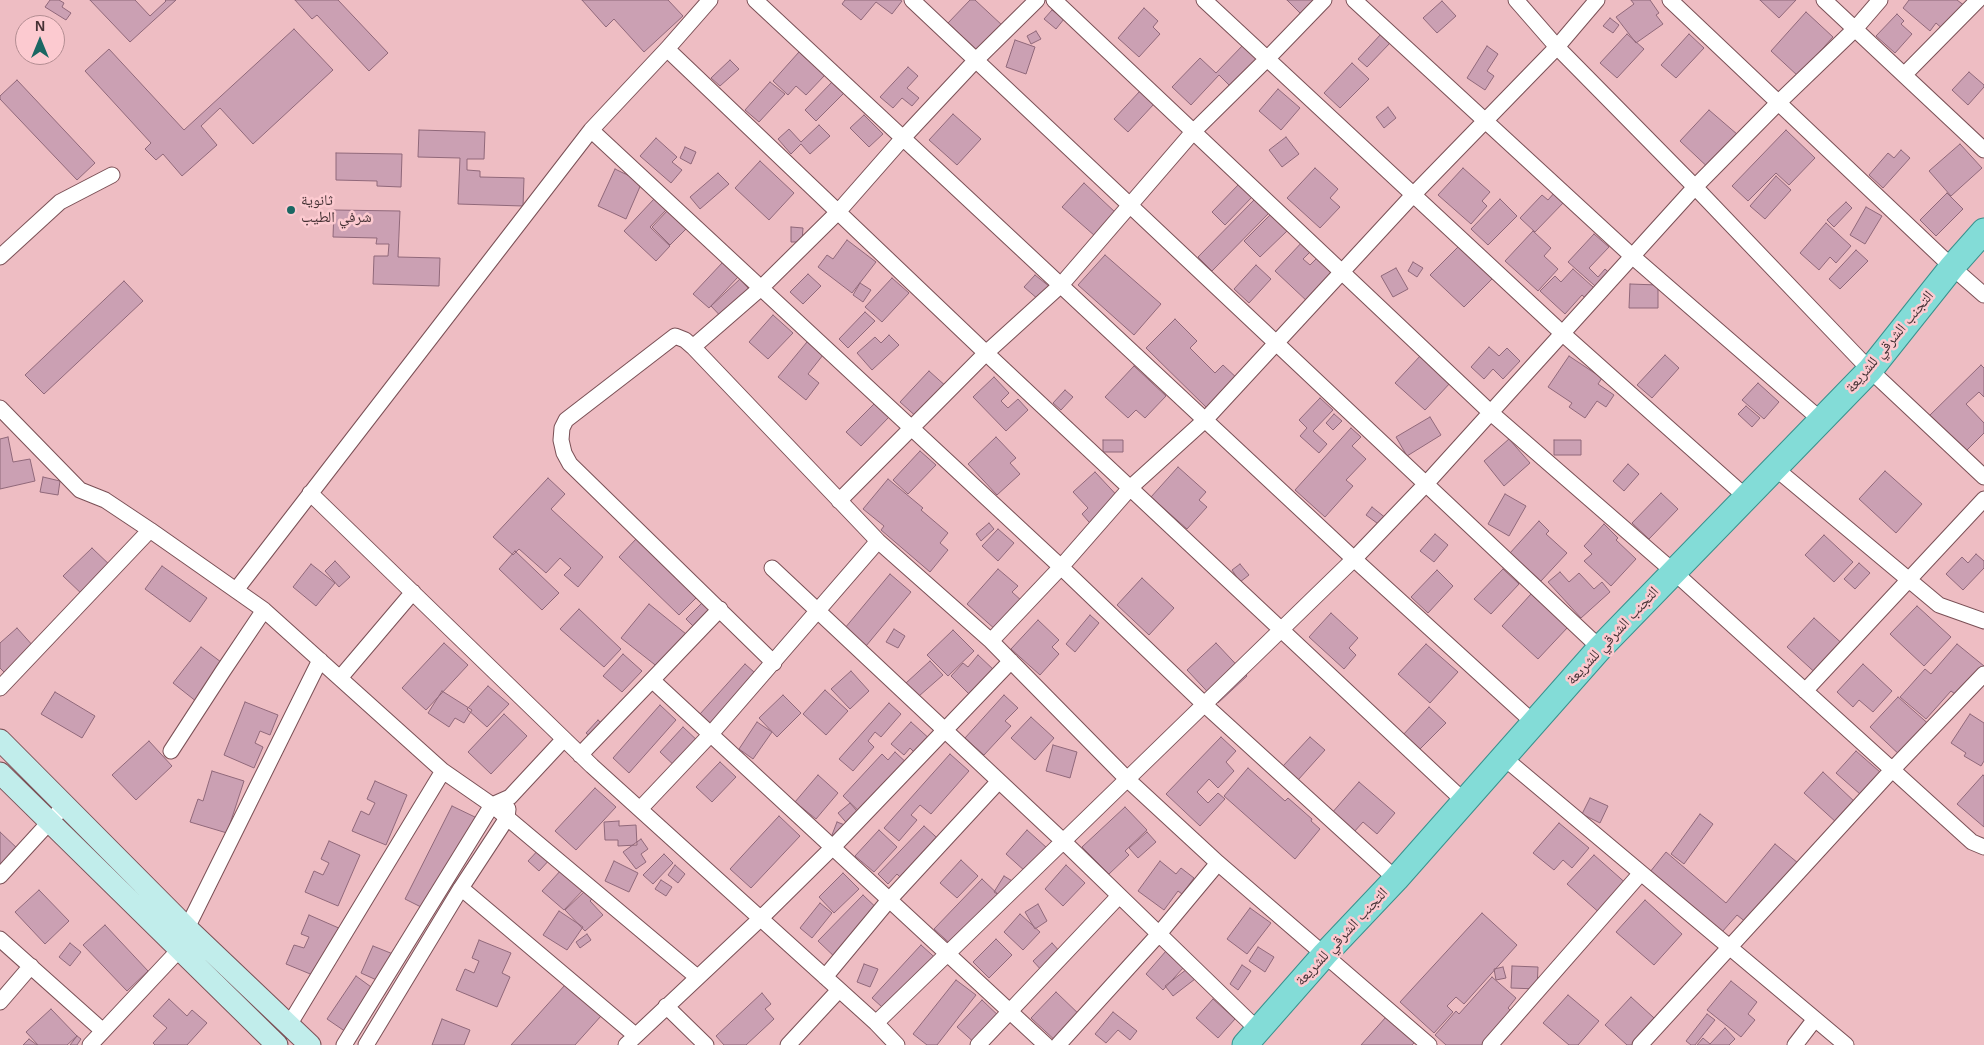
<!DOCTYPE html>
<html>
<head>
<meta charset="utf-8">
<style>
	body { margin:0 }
	#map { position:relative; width:1984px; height:1045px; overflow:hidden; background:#eebdc3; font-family:Helvetica,sans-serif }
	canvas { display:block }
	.north { position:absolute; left:15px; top:15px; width:50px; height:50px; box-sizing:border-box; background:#fccad0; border:1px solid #b38d92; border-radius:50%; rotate:0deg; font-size:14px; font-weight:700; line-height:20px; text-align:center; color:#463235 }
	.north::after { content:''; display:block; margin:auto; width:18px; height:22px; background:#1a6763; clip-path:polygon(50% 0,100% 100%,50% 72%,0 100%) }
</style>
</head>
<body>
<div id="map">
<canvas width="1984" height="1045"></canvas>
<div class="north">N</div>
</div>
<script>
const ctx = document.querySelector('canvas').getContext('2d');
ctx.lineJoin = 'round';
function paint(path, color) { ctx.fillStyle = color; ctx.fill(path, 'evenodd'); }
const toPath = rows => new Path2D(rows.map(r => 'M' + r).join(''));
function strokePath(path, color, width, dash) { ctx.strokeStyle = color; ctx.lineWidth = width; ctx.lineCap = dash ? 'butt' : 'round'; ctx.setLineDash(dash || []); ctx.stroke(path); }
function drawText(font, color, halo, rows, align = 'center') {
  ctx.font = font + ' Helvetica,"Noto Naskh Arabic",sans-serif'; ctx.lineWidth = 5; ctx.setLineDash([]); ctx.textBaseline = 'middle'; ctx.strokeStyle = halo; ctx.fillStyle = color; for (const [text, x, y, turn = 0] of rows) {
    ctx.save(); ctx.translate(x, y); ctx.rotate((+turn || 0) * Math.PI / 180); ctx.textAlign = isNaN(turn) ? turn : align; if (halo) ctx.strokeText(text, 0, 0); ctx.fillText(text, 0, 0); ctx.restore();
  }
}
const building = toPath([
	[50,0,59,0,64,3,62,7,71,13,66,20,45,7,50,0],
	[90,0,135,0,150,16,166,1,165,0,176,0,130,42,90,0],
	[295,0,338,0,388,53,369,71,317,15,312,19,295,0],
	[582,0,668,0,683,16,644,52,614,19,606,27,582,0],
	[845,0,900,0,902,1,892,14,876,2,861,20,842,4,845,0],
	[970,0,975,0,1003,26,979,52,948,23,970,0],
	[1287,0,1320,0,1304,17,1287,0],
	[1631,0,1650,0,1659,13,1656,15,1663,24,1636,43,1616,17,1634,4,1631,0],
	[1760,0,1796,0,1779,18,1760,0],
	[1909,0,1957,0,1965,6,1945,31,1936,23,1930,31,1903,8,1909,0],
	[1442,1,1456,16,1437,33,1423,18,1442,1],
	[1144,8,1158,21,1153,27,1160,34,1139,57,1118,38,1144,8],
	[1052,10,1064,19,1056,29,1044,19,1052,10],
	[1806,12,1833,37,1798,76,1771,51,1806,12],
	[1897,14,1904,21,1901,24,1912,34,1895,53,1876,36,1897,14],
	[1610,18,1619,25,1613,33,1603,26,1610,18],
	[294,29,333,70,253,144,220,108,201,126,217,145,182,176,163,154,156,160,145,149,151,143,85,71,109,49,184,130,294,29],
	[1036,31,1041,39,1031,44,1027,36,1036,31],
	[1381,34,1390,43,1367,67,1358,59,1381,34],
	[1627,34,1644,49,1617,78,1600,63,1627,34],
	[1689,34,1704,48,1676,78,1661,65,1689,34],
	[1015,40,1035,47,1026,74,1006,67,1015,40],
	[1245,43,1263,61,1235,91,1219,75,1191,105,1172,87,1200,58,1216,73,1245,43],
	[1487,46,1498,54,1487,71,1494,76,1485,90,1467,78,1487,46],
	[799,52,825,75,806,95,796,86,788,95,773,81,799,52],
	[730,60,739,69,720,86,711,78,730,60],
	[1352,63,1369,79,1340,108,1324,93,1352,63],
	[908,67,918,76,907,88,919,98,912,106,902,98,893,108,880,97,908,67],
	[1969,72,1984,85,1984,87,1968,105,1952,90,1969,72],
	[17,80,95,163,77,180,0,99,0,96,17,80],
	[833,81,844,93,816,121,805,110,833,81],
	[770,82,785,94,759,122,745,110,770,82],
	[1278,89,1300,108,1281,130,1259,111,1278,89],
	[1140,91,1154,104,1128,132,1114,119,1140,91],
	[1388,107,1396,118,1384,128,1376,117,1388,107],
	[1709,110,1745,141,1714,173,1680,141,1709,110],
	[953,114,981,139,957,165,929,140,953,114],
	[864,115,883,134,869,147,850,128,864,115],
	[819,125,830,136,810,154,801,144,791,154,778,139,789,129,801,142,819,125],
	[419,130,485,132,484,159,467,159,467,170,480,171,480,177,524,178,523,206,458,204,460,158,418,157,419,130],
	[1786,130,1815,158,1789,185,1776,173,1748,201,1732,186,1786,130],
	[1286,137,1299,154,1282,167,1269,150,1286,137],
	[656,138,677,157,672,162,682,170,671,183,640,156,656,138],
	[1960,144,1982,168,1951,196,1929,171,1960,144],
	[685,147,696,152,691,164,680,158,685,147],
	[1901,150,1910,158,1883,188,1869,175,1888,153,1894,158,1901,150],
	[336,153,402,154,401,187,377,186,377,181,336,180,336,153],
	[760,161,794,193,769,220,735,188,760,161],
	[1315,168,1338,189,1330,198,1340,207,1320,228,1287,198,1315,168],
	[1463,168,1490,192,1482,201,1487,206,1471,224,1438,195,1463,168],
	[615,169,642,182,626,219,598,206,615,169],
	[718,173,729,184,700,209,690,197,718,173],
	[1776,176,1791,190,1765,219,1750,206,1776,176],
	[1084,183,1116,213,1095,236,1062,207,1084,183],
	[1240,183,1253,196,1225,225,1212,212,1240,183],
	[1555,192,1565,201,1535,232,1520,218,1542,195,1548,200,1555,192],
	[1947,193,1963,209,1936,236,1920,220,1947,193],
	[654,199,666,210,650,227,670,246,656,261,624,231,654,199],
	[1255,199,1269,213,1212,271,1198,257,1255,199],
	[1500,199,1517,216,1488,245,1471,229,1500,199],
	[1846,202,1852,208,1834,227,1827,220,1846,202],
	[1866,207,1882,216,1865,244,1850,235,1866,207],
	[334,210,400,211,398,257,440,258,439,286,373,284,374,256,388,256,389,244,376,244,377,238,333,237,334,210],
	[667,211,686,229,670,245,652,227,667,211],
	[1271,214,1287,231,1260,257,1244,241,1271,214],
	[1826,223,1851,246,1836,263,1830,257,1819,270,1800,253,1826,223],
	[791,227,803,228,802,242,791,242,791,227],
	[1533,231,1551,248,1544,256,1558,269,1538,291,1505,261,1533,231],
	[1594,234,1609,247,1589,268,1598,277,1605,269,1617,280,1604,294,1568,262,1594,234],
	[847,240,876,262,852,293,818,267,827,255,833,259,847,240],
	[1304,240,1313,249,1303,259,1310,265,1319,256,1337,273,1309,303,1275,271,1304,240],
	[1460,245,1494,277,1464,307,1430,275,1460,245],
	[1856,250,1868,261,1840,289,1829,279,1856,250],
	[1105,255,1161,304,1134,335,1078,285,1105,255],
	[723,262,738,277,709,308,693,294,723,262],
	[1413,262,1423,268,1417,277,1408,271,1413,262],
	[1256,265,1271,279,1249,303,1234,289,1256,265],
	[1396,268,1408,289,1393,297,1381,276,1396,268],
	[1573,269,1602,295,1593,305,1582,295,1565,314,1540,291,1555,276,1561,282,1573,269],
	[808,274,821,286,803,304,790,292,808,274],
	[1035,275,1050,287,1039,300,1024,287,1035,275],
	[892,278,909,293,882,322,865,307,892,278],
	[740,279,755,296,727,323,711,306,740,279],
	[124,281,143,301,44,394,25,375,124,281],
	[860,283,871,290,863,302,853,295,860,283],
	[1630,284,1658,285,1658,308,1629,308,1630,284],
	[865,312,875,321,848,348,839,339,865,312],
	[773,315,793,333,768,359,749,342,773,315],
	[1175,319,1197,341,1190,348,1215,373,1223,365,1240,381,1211,412,1146,348,1175,319],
	[889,335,899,345,872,370,857,353,875,337,881,343,889,335],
	[807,342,823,355,808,374,819,383,806,400,778,377,807,342],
	[1489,347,1499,356,1507,348,1520,361,1503,379,1493,369,1484,379,1471,367,1489,347],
	[1421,355,1451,382,1425,410,1395,383,1421,355],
	[1665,355,1679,368,1652,398,1637,385,1665,355],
	[1569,356,1602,378,1598,384,1614,395,1606,407,1597,401,1585,418,1569,407,1572,403,1548,387,1569,356],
	[1981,365,1984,368,1984,397,1979,392,1966,404,1984,423,1984,433,1965,452,1929,416,1981,365],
	[1134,366,1166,396,1145,418,1136,410,1128,418,1105,397,1134,366],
	[929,371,948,388,919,419,900,402,929,371],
	[994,377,1009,393,1001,401,1008,408,1018,399,1028,410,1006,431,973,397,994,377],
	[1758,383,1779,402,1764,419,1742,400,1758,383],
	[1065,390,1073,397,1061,410,1053,403,1065,390],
	[1320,398,1333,410,1313,431,1327,444,1319,453,1300,436,1307,428,1299,420,1320,398],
	[874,404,889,417,861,446,846,432,874,404],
	[1746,406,1760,418,1752,427,1738,414,1746,406],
	[1334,414,1342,421,1333,430,1326,423,1334,414],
	[1430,417,1441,435,1407,456,1396,437,1430,417],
	[1351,428,1361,437,1352,446,1366,459,1346,480,1353,486,1325,517,1295,490,1351,428],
	[8,437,13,462,30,459,35,481,0,489,0,439,8,437],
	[996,437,1016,458,1010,463,1020,474,997,495,968,464,996,437],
	[1509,439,1530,463,1504,486,1484,461,1509,439],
	[1103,440,1123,440,1123,452,1103,452,1103,440],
	[1554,440,1581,440,1581,455,1554,455,1554,440],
	[920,451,936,465,908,494,893,480,920,451],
	[1628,464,1639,474,1624,491,1613,481,1628,464],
	[1178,467,1206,492,1199,500,1207,507,1187,529,1151,497,1178,467],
	[1885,471,1922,504,1896,533,1859,499,1885,471],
	[1095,472,1124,503,1095,529,1082,514,1088,508,1073,492,1095,472],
	[43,477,60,481,58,495,40,492,43,477],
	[548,478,565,494,551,509,603,557,578,587,564,575,571,568,560,558,546,573,519,549,513,555,493,537,548,478],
	[888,479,923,508,921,510,948,533,940,543,948,550,930,572,881,530,884,526,863,509,888,479],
	[1661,493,1678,509,1649,539,1632,523,1661,493],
	[1505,494,1526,506,1509,536,1488,524,1505,494],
	[1372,507,1387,519,1381,526,1366,515,1372,507],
	[1539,521,1549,531,1546,534,1567,553,1541,581,1510,553,1539,521],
	[989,523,994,529,981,541,976,534,989,523],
	[1604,524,1618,538,1616,540,1636,559,1611,586,1584,561,1592,554,1584,546,1604,524],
	[998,529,1014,543,998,561,982,546,998,529],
	[1435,534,1448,545,1434,562,1420,551,1435,534],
	[1824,535,1853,562,1834,582,1805,555,1824,535],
	[637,538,697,597,679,615,619,557,637,538],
	[92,548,113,568,85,597,63,576,92,548],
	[515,551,559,593,542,610,499,569,515,551],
	[1976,554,1984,561,1984,568,1963,590,1946,574,1962,557,1968,563,1976,554],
	[335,561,350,577,339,587,325,571,335,561],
	[1859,563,1870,573,1855,589,1844,579,1859,563],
	[311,564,335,583,316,606,293,587,311,564],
	[1240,564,1249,575,1240,582,1232,570,1240,564],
	[162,566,207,598,190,622,145,589,162,566],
	[998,569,1018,586,1012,592,1023,602,997,631,967,604,998,569],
	[1503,569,1519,584,1491,614,1474,599,1503,569],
	[1437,570,1453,586,1428,613,1411,597,1437,570],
	[1560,572,1569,582,1579,573,1594,589,1602,582,1610,592,1581,618,1548,582,1560,572],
	[890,574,911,592,866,646,845,628,890,574],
	[1142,578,1174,608,1149,635,1117,605,1142,578],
	[1531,594,1568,627,1538,659,1502,626,1531,594],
	[703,602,714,612,697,630,686,619,703,602],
	[649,604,686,634,659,668,621,638,649,604],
	[1917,606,1951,637,1924,666,1890,634,1917,606],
	[579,609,621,649,604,667,560,629,579,609],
	[1331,613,1358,638,1349,648,1356,655,1344,669,1309,637,1331,613],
	[1090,615,1099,623,1075,652,1066,644,1090,615],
	[1814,618,1847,648,1820,677,1787,647,1814,618],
	[1038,620,1059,640,1052,647,1059,654,1040,675,1011,649,1038,620],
	[17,628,34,647,5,673,0,668,0,643,17,628],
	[894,629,905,636,898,648,886,642,894,629],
	[953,630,974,651,948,676,927,655,953,630],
	[444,643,468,665,426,710,402,688,444,643],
	[1216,643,1247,676,1218,703,1187,670,1216,643],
	[1426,644,1458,672,1430,703,1398,674,1426,644],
	[1957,644,1984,666,1984,669,1959,697,1951,691,1926,719,1900,697,1925,669,1931,674,1957,644],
	[201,647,225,665,197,702,173,683,201,647],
	[623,654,642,671,622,692,603,676,623,654],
	[978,655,995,671,971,696,951,676,963,663,968,667,978,655],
	[930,661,943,675,919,696,906,683,930,661],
	[745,664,764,681,718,730,700,714,745,664],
	[1863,664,1892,691,1873,712,1859,700,1853,707,1837,692,1863,664],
	[851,671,869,691,850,709,831,689,851,671],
	[488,686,509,704,487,727,467,709,488,686],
	[825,690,848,711,826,735,803,714,825,690],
	[442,691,472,710,464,723,455,718,449,727,428,713,442,691],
	[55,692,95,716,82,738,41,714,55,692],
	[783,695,801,713,777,737,759,718,783,695],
	[1004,695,1018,708,1005,721,1011,726,984,755,965,738,1004,695],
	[1898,697,1932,727,1903,758,1870,727,1898,697],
	[245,702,278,715,270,735,260,731,255,743,263,747,254,768,224,755,245,702],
	[889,703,901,714,881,737,875,732,868,741,874,747,853,771,839,759,889,703],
	[660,705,676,720,629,773,613,758,660,705],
	[1429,707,1446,723,1418,751,1402,736,1429,707],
	[504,714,527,736,491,774,468,752,504,714],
	[1970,714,1984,723,1984,761,1981,766,1964,756,1966,753,1951,743,1970,714],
	[1031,717,1054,738,1035,760,1011,738,1031,717],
	[598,720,611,732,600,745,586,733,598,720],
	[757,722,772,732,753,759,739,749,757,722],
	[911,722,932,741,918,756,910,748,904,755,891,744,911,722],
	[683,727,701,744,678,769,660,752,683,727],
	[1221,737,1236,751,1226,762,1234,771,1218,788,1209,779,1197,792,1208,803,1218,793,1225,799,1200,826,1166,794,1221,737],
	[1310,737,1325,750,1298,780,1283,766,1310,737],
	[149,741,172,766,136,800,112,775,149,741],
	[1053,745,1077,752,1070,778,1046,771,1053,745],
	[1856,751,1880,772,1860,794,1836,773,1856,751],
	[895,752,910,766,864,816,843,796,882,754,888,760,895,752],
	[950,754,969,771,931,814,920,805,911,815,917,820,899,841,884,828,950,754],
	[720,762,736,777,712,802,696,787,720,762],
	[1248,768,1285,801,1288,798,1312,819,1311,821,1320,829,1295,859,1224,796,1248,768],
	[212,771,244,781,227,833,190,822,198,799,203,801,212,771],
	[1823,772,1856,803,1837,823,1804,793,1823,772],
	[818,775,838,793,816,819,795,802,818,775],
	[1983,775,1984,776,1984,827,1957,804,1983,775],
	[375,781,407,795,386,845,352,831,361,811,369,815,375,803,367,799,375,781],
	[1359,782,1395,813,1377,834,1363,822,1353,833,1331,814,1359,782],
	[595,788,616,807,576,850,555,831,595,788],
	[1590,798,1608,806,1600,823,1582,814,1590,798],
	[850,803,862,817,850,827,838,813,850,803],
	[452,806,477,818,429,911,405,899,452,806],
	[1125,807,1147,830,1125,851,1129,855,1109,874,1082,847,1125,807],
	[1700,814,1713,824,1684,864,1671,854,1700,814],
	[779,816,800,836,751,888,730,869,779,816],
	[619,821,619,826,636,825,637,845,618,846,618,840,605,840,604,822,619,821],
	[837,822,850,827,846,839,832,835,837,822],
	[1559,823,1589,848,1572,868,1563,860,1554,870,1533,853,1559,823],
	[924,826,945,845,901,878,897,874,888,884,878,874,924,826],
	[879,830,897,847,874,872,855,856,879,830],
	[1027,830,1047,848,1026,872,1006,854,1027,830],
	[0,832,19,850,3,867,0,865,0,832],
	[1147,832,1156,842,1138,858,1129,848,1147,832],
	[641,839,648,849,641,854,646,862,636,869,623,852,641,839],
	[329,841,360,855,338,906,305,892,314,871,323,875,329,863,321,859,329,841],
	[1775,844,1798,863,1747,923,1737,915,1722,932,1650,872,1666,852,1726,903,1775,844],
	[542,846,553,856,539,871,528,861,542,846],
	[664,854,673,863,653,884,643,875,664,854],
	[1594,855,1629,886,1602,915,1567,884,1594,855],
	[961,860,978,876,957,898,940,883,961,860],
	[614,861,638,873,629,892,605,881,614,861],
	[1160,861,1176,874,1181,868,1194,878,1182,894,1178,891,1164,910,1138,891,1160,861],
	[675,865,685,874,678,883,668,875,675,865],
	[1066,865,1085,883,1063,906,1045,889,1066,865],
	[562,869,584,889,564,910,542,891,562,869],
	[843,873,859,889,834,913,819,897,843,873],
	[1004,876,1017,884,1007,900,994,892,1004,876],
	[982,879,1003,899,956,949,934,929,982,879],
	[661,880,672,887,666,896,655,889,661,880],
	[39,890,69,921,45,944,15,912,39,890],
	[585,891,593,898,590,901,603,915,585,931,565,910,585,891],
	[863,895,884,915,839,961,818,941,863,895],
	[1645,900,1682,934,1654,965,1616,932,1645,900],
	[820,903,832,913,812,938,800,928,820,903],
	[1038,904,1047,921,1035,929,1025,912,1038,904],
	[1250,908,1271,923,1247,954,1227,939,1250,908],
	[559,911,583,927,567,950,543,935,559,911],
	[1482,913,1517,945,1464,1004,1456,997,1447,1006,1453,1012,1434,1033,1400,1002,1482,913],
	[1020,914,1040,932,1023,950,1004,932,1020,914],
	[309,915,341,929,320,978,286,964,294,945,304,948,309,937,301,934,309,915],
	[105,925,148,971,127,991,83,945,105,925],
	[587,934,591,940,580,948,576,942,587,934],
	[996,939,1012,955,989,978,973,962,996,939],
	[479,940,511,953,502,973,510,977,497,1007,456,990,465,969,474,973,479,961,472,958,479,940],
	[70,943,81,952,70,966,59,957,70,943],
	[1052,943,1062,954,1043,972,1033,961,1052,943],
	[921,945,941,963,892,1016,872,998,921,945],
	[373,946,393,954,381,982,361,973,373,946],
	[1258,947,1274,957,1265,972,1249,961,1258,947],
	[1166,951,1184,967,1163,990,1146,974,1166,951],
	[864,964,878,969,870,987,857,982,864,964],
	[1242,965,1251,971,1238,990,1230,984,1242,965],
	[1512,966,1538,967,1537,989,1511,988,1512,966],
	[1503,967,1506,978,1496,980,1494,969,1503,967],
	[1187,969,1195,979,1173,996,1165,986,1187,969],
	[356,976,378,992,349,1034,327,1019,356,976],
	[1492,977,1516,998,1508,1008,1514,1014,1487,1045,1446,1045,1435,1035,1456,1011,1459,1014,1492,977],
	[956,980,976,995,937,1045,927,1045,913,1034,956,980],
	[1731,981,1757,1002,1748,1014,1755,1020,1741,1037,1707,1010,1731,981],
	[565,985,601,1016,575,1045,511,1045,565,985],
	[1056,992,1083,1018,1059,1044,1031,1018,1056,992],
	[762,993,771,1004,765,1009,774,1019,746,1045,724,1045,716,1036,762,993],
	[1568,995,1599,1021,1578,1045,1569,1045,1543,1023,1568,995],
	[1631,997,1664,1027,1646,1045,1627,1045,1605,1025,1631,997],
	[169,999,187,1016,192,1010,207,1023,187,1045,155,1045,153,1043,167,1028,153,1016,169,999],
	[1213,999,1235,1019,1218,1038,1196,1018,1213,999],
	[982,1000,1003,1020,977,1045,957,1027,982,1000],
	[51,1009,77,1036,67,1045,38,1045,26,1032,51,1009],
	[1113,1012,1137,1031,1130,1040,1118,1030,1106,1043,1095,1034,1113,1012],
	[1707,1014,1715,1020,1695,1045,1691,1045,1686,1041,1707,1014],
	[1386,1017,1415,1042,1412,1045,1361,1045,1386,1017],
	[442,1019,470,1030,464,1045,432,1045,442,1019],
	[1725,1028,1735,1039,1729,1045,1697,1045,1703,1038,1710,1044,1725,1028],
	[77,1036,81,1039,77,1045,70,1045,77,1036],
	[29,1039,37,1045,23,1045,29,1039]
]);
paint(building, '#cba0b3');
strokePath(building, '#90687a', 1);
const minor = toPath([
	[755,0,1354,559,1534,723],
	[912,0,1600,648],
	[1054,0,1490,412,1674,572,1972,842,1984,847],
	[1204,0,1562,333,1746,497],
	[1354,0,1632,256,1821,420],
	[1516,0,1557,47,1695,187,1870,370,1984,477],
	[1670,0,1952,267,1984,295],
	[1824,0,1984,150],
	[667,49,986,353,1465,802],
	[1904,75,1978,0],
	[591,130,1061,567,1205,705,1396,879],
	[0,257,60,202,112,175],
	[693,347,762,287,838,212,903,138,975,61,1037,0],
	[0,408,80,490,105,500,150,530],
	[1775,468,1939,605,1984,621],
	[310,493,592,766,876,1023,897,1045],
	[839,501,986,353,1061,285,1193,132,1267,59,1324,0],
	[772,568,1063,841,1258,1030],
	[236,590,591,130,667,49,710,0],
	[991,641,1061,567,1131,487,1205,420,1413,195,1557,47,1597,0],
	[774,663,570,464,564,453,561,440,562,428,566,420,675,336,685,340,693,347,878,541,991,641,1127,779,1218,863,1429,1045],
	[340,678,413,592],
	[652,680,720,609],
	[0,688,150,530,264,610,443,771,492,805,697,977],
	[1805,691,1984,499],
	[171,751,223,671,264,610],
	[580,755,652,680,1046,1045],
	[1503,757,1846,1045],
	[640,809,710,735,878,541],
	[0,876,65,805],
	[461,888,635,1035],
	[187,928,320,660],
	[0,939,103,1031],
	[825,977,889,900,999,781],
	[0,1002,31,966],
	[666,1006,706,1045],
	[876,1023,1354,559,1425,485,1695,187,1778,103,1855,29,1880,0],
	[289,1025,443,771],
	[90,1045,179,950],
	[344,1045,492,805,510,797,564,739],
	[366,1045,461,888,507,818,508,809],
	[626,1045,760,919,833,847,1011,661],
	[788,1045,839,990],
	[978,1045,1119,896],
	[1058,1045,1158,935,1218,863],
	[1490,1045,1641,873],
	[1640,1045,1892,770,1984,674],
	[1795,1045,1815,1019]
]);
const secondary = toPath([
	[0,740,187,928,310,1045],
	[0,773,277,1045]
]);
const primary = toPath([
	[1245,1045,1325,954,1396,879,1600,648,1870,370,1952,267,1984,231]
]);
strokePath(minor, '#7a5056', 17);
strokePath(secondary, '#7a5056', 23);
strokePath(primary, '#38918d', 27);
strokePath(minor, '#fff', 15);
strokePath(secondary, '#c1edeb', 21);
strokePath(primary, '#83dcd7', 25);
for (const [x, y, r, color] of [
	[291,210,5,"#1a6763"]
]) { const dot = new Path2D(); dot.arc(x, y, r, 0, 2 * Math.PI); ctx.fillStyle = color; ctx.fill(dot); strokePath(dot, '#fccad0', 2); }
drawText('15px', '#463235', '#fccad0', [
	["ثانوية",301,201],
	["شرفي الطيب",301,218]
], 'left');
drawText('15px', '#463235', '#fccad0', [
	["التجنب الشرقي للشريعة",1890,342,-50],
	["التجنب الشرقي للشريعة",1613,636,-47],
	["التجنب الشرقي للشريعة",1342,937,-47]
]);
</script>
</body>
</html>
